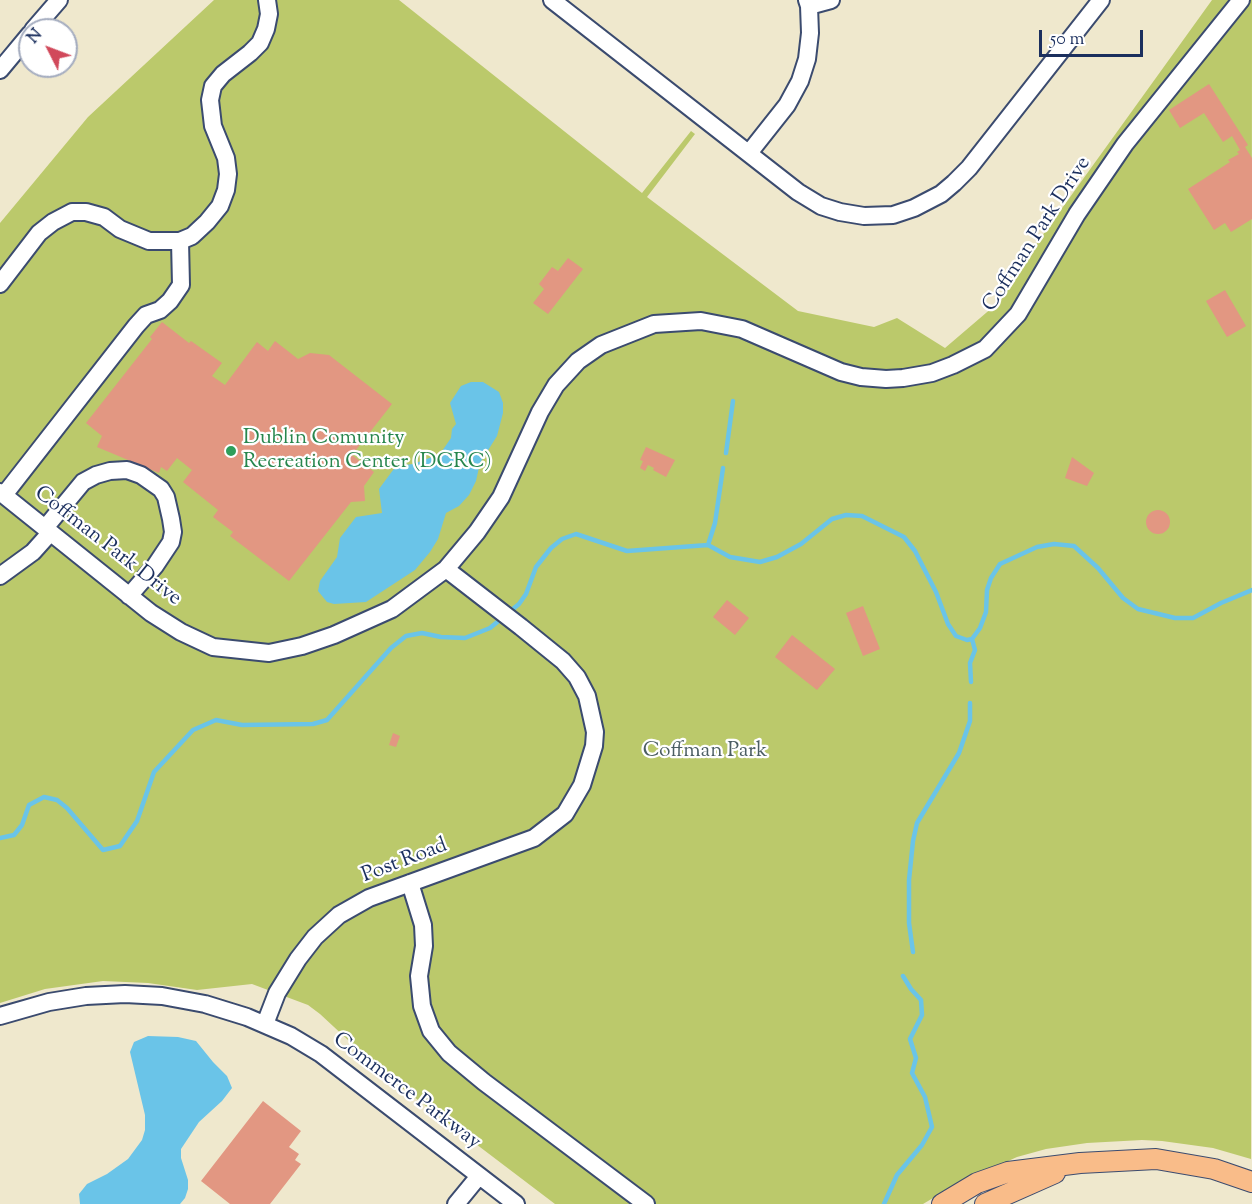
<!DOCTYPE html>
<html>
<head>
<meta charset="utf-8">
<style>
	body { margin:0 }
	#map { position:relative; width:1252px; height:1204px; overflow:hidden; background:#efe8cd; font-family:"Sorts Mill Goudy",serif }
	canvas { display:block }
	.north { position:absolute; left:18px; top:18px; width:60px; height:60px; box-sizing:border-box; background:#fff; border:2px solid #a4acbf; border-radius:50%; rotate:312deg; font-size:16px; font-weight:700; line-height:24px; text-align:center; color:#1b2f5e }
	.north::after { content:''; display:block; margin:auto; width:21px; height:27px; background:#d1495b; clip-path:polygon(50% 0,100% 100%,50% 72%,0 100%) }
	.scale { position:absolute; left:1039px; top:30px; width:104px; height:27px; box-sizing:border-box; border:3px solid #1b2f5e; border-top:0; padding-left:8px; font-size:18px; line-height:21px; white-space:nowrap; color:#1b2f5e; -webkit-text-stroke:4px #fff; paint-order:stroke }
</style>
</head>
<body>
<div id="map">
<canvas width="1252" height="1204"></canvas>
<div class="north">N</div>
<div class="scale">50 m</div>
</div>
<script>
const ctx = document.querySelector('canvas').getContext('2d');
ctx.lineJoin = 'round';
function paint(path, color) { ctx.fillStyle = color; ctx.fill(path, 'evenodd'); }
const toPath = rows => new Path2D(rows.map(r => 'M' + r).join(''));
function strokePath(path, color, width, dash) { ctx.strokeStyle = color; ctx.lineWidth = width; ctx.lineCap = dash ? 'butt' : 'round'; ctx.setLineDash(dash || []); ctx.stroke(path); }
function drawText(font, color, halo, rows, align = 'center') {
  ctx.font = font + ' "Sorts Mill Goudy",serif'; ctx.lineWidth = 4.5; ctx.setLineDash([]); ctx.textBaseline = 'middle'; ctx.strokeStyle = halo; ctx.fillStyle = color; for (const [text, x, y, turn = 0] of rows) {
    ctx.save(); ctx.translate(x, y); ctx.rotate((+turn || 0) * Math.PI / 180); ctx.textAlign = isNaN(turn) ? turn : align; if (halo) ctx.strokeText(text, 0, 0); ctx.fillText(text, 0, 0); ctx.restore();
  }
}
paint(toPath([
	[214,0,399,0,642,193,691,131,695,134,647,197,798,311,874,327,897,318,945,348,1000,301,1042,236,1212,0,1252,0,1251,1159,1213,1148,1162,1141,1142,1140,1087,1143,1046,1149,1017,1157,955,1185,923,1204,555,1204,389,1078,320,1014,308,1005,252,984,197,990,148,983,103,981,45,989,0,1003,0,223,88,117]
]), '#bbc96b');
paint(toPath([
	[471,382,483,382,499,392,503,403,503,413,497,436,480,463,476,481,469,495,459,506,446,513,438,539,430,552,415,570,366,602,334,604,327,602,318,591,320,581,337,557,340,538,356,517,382,513,379,489,396,466,413,464,440,454,451,438,452,429,456,424,450,403,461,386],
	[148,1036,178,1037,196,1041,213,1062,227,1076,232,1088,222,1101,199,1122,181,1149,181,1158,188,1180,188,1189,185,1198,180,1204,80,1204,79,1194,87,1184,107,1174,128,1159,142,1140,145,1130,145,1115,130,1052,134,1042]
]), '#6ac4e8');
strokePath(toPath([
	[726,453,733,401],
	[708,545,715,523,723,468],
	[971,682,970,663,975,650,972,639],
	[0,838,14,835,22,825,29,805,44,797,57,800,67,808,103,850,120,846,137,821,154,772,193,730,216,720,242,725,313,724,327,720,391,648,406,636,422,633,441,637,465,638,490,628,519,604,526,594,536,567,551,548,562,539,576,534,627,551,708,545,730,557,760,562,777,557,801,544,832,519,846,515,862,516,904,537,915,551,936,592,948,624,956,636,967,640,972,639,980,628,986,612,987,590,991,578,1000,564,1037,547,1054,544,1074,546,1098,568,1123,598,1138,609,1175,618,1193,618,1221,603,1252,590],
	[913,952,909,923,909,880,913,841,917,823,959,753,970,721,970,703],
	[884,1204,897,1175,922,1145,932,1127,925,1097,912,1073,916,1058,910,1039,922,1015,921,1000,911,989,903,976]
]), '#6ac4e8', 4.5);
paint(toPath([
	[1209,84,1248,145,1245,147,1252,158,1252,219,1231,232,1225,223,1214,230,1188,189,1230,162,1228,160,1239,154,1237,152,1240,150,1232,136,1223,142,1204,113,1180,128,1169,110],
	[568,258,583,269,548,314,533,303,544,289,539,284,552,267,558,271],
	[1225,290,1246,326,1227,337,1206,301],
	[162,322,189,343,191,341,222,363,212,376,225,385,257,342,268,351,275,341,298,359,310,353,329,355,392,404,352,455,374,472,364,486,365,501,351,502,289,581,230,536,233,532,213,517,218,510,183,482,192,470,177,458,167,471,161,467,159,473,97,447,102,436,86,423,152,339,150,337],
	[646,447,675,460,666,477,653,470,654,468,648,465,645,471,640,468,643,461,640,460],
	[1072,457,1094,473,1087,486,1065,478],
	'1146 522a12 12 0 1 1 24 0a12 12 0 1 1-24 0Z',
	[727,600,749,618,735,635,713,617],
	[863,606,880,649,863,656,846,613],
	[792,635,835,669,817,690,775,657],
	[393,733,400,736,396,747,389,745],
	[263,1101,301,1131,289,1147,299,1154,295,1160,301,1164,270,1204,230,1204,201,1181]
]), '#e29782');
const minor = toPath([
	[552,0,798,192,821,206,840,212,864,216,893,215,914,208,941,194,954,183,969,168,1101,0],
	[809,6,831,0],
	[33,30,59,0],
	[0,70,30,34],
	[749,153,787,105,800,81,807,59,810,33,809,6,807,0],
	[0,284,39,233,53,222,72,212,86,212,104,217,120,229,149,241,180,241,192,236,207,222,220,206,226,190,228,174,226,158,213,126,210,100,213,86,223,74,250,53,260,43,266,29,269,14,267,0],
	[0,492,151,613,181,632,213,647,269,653,302,646,334,635,392,609,446,569,477,532,501,497,540,412,556,385,578,361,601,345,654,324,701,321,742,329,841,372,861,377,886,379,903,378,932,373,953,365,985,349,1018,314,1077,214,1125,144,1241,0],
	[4,495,136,326,146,315,160,310,170,301,181,285,180,241],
	[45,528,83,482,96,475,110,471,127,470,141,475,161,489,166,497,171,519,173,532,171,542,155,566,129,596],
	[0,576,33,552,50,533],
	[410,883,423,925,424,946,419,976,422,1006,431,1031,449,1053,484,1082,646,1204],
	[0,1016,49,1002,86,996,125,994,162,996,205,1004,247,1017,291,1036,321,1054,516,1204],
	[265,1024,277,993,298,959,315,937,339,915,369,898,534,838,565,814,582,785,594,746,595,732,587,696,577,677,563,661,521,627,446,569],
	[456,1204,479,1176]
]);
const major = toPath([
	[942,1204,977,1183,1008,1172,1080,1163,1156,1159,1214,1169,1252,1182],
	[985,1204,1055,1173]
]);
strokePath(minor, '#3b4b6f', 20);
strokePath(major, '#3b4b6f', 22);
strokePath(minor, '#fff', 16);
strokePath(major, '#f9bc89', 20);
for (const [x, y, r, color] of [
	[231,451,6,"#2e9e5b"]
]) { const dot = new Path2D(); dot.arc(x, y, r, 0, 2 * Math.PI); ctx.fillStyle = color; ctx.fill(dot); strokePath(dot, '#fff', 2); }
drawText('21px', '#1b2f5e', '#fff', [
	["Coffman Park Drive",1038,235,-57],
	["Coffman Park Drive",107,547,38],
	["Post Road",405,862,-21],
	["Commerce Parkway",406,1092,37]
]);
drawText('21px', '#27864d', '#fff', [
	["Dublin Comunity",243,439],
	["Recreation Center (DCRC)",243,463]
], 'left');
drawText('21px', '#4b5d62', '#fff', [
	["Coffman Park",705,752]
]);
</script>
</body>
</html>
